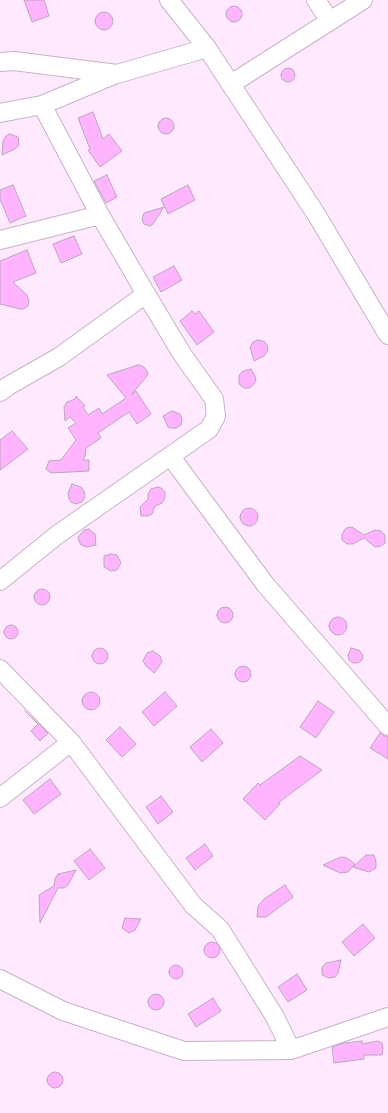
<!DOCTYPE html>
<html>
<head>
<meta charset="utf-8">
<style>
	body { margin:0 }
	canvas { display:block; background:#ffe9ff }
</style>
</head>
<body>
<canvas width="388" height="1113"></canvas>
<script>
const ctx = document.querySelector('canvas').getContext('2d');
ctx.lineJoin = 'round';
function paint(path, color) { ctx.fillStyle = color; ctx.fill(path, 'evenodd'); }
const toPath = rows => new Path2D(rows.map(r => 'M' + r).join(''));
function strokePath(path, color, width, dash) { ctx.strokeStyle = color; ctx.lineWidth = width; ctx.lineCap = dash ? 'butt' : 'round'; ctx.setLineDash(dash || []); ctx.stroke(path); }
const building = toPath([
	[24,0,44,0,49,16,32,22,24,0],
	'226 14a8 8 0 1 1 16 0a8 8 0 1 1-16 0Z',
	'95 21a9 9 0 1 1 18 0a9 9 0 1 1-18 0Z',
	'281 75a7 7 0 1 1 14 0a7 7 0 1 1-14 0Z',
	[93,112,103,139,109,134,122,151,100,167,88,150,90,149,78,118,93,112],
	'158 126a8 8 0 1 1 16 0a8 8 0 1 1-16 0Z',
	[10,134,18,137,19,145,15,149,2,155,3,141,6,136,10,134],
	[107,175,117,197,106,203,94,181,107,175],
	[13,185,26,216,10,223,0,199,0,190,13,185],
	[188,185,195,200,168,214,161,199,188,185],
	[164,207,153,224,150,226,144,224,142,219,144,213,164,207],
	[74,236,82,254,61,263,53,244,74,236],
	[27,250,36,273,13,282,27,295,29,301,28,306,23,309,20,309,0,304,0,261,27,250],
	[174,266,182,280,161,292,153,277,174,266],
	[192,311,195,314,199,311,214,332,197,345,180,321,192,311],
	[258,340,265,342,267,345,268,350,264,356,254,361,250,347,253,342,258,340],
	[138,365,140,365,145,368,148,373,147,376,131,395,136,391,151,414,137,424,129,412,98,433,101,438,86,448,85,456,83,460,89,460,89,471,51,473,46,469,49,461,61,460,76,440,68,428,76,423,70,417,65,421,64,407,67,402,75,399,76,396,85,406,83,407,88,415,99,408,102,414,126,398,107,375,138,365],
	[251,369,255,376,256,381,254,384,250,388,244,388,239,384,239,375,243,371,251,369],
	[172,411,180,414,182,419,181,425,176,428,170,428,168,427,163,416,172,411],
	[12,431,28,449,0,470,0,440,12,431],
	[72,484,81,487,84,491,85,497,82,502,76,504,71,502,69,499,68,493,72,484],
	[158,487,161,488,165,492,165,498,164,500,162,503,155,506,152,514,148,516,141,516,140,507,148,499,148,494,151,489,158,487],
	'240 517a9 9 0 1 1 18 0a9 9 0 1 1-18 0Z',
	[352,527,364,535,375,530,381,531,385,535,385,543,381,546,375,547,364,538,353,544,347,544,342,540,342,534,346,528,352,527],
	[89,529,95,534,96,545,87,547,81,545,78,539,79,536,84,530,89,529],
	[111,554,117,555,121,563,117,570,111,571,104,567,104,556,111,554],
	'34 597a8 8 0 1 1 16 0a8 8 0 1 1-16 0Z',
	'217 615a8 8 0 1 1 16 0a8 8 0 1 1-16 0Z',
	'329 626a9 9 0 1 1 18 0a9 9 0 1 1-18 0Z',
	'4 632a7 7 0 1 1 14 0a7 7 0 1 1-14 0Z',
	'92 656a8 8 0 1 1 16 0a8 8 0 1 1-16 0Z',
	[351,648,359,650,363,655,362,660,358,663,353,663,349,660,348,655,351,648],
	[153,651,160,656,162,662,154,673,146,666,143,661,147,653,153,651],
	'235 674a8 8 0 1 1 16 0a8 8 0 1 1-16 0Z',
	'82 701a9 9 0 1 1 18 0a9 9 0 1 1-18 0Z',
	[165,692,177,706,154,726,142,712,165,692],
	[318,701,334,712,316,738,300,727,318,701],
	[25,711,48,733,40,741,31,731,38,724,25,711],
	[120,727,136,744,122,757,106,740,120,727],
	[211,729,223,743,202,762,190,747,211,729],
	[380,733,384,736,388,736,388,759,370,748,380,733],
	[300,756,322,770,278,803,280,804,265,820,243,799,258,783,260,785,300,756],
	[50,779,61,794,34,814,23,800,50,779],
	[161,796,173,812,158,824,146,807,161,796],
	[205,844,213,856,195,870,186,858,205,844],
	[90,849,105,868,89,880,74,861,90,849],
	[366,855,374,855,376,862,376,868,369,872,353,867,366,855],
	[341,857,347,858,355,864,348,872,340,873,323,865,341,857],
	[76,870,68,885,64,888,58,888,40,923,39,895,54,886,55,879,58,874,76,870],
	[285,885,293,897,266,917,257,917,258,906,264,899,285,885],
	[125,918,141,919,135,930,129,933,122,928,125,918],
	[363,924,375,938,354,956,342,942,363,924],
	'204 950a8 8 0 1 1 16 0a8 8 0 1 1-16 0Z',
	[341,960,338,973,335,977,329,978,322,975,322,967,326,963,341,960],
	'169 972a7 7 0 1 1 14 0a7 7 0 1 1-14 0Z',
	[297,974,307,990,288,1002,278,987,297,974],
	'148 1002a8 8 0 1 1 16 0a8 8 0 1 1-16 0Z',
	[213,998,221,1011,196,1027,188,1014,213,998],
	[362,1041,362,1044,378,1041,382,1043,383,1048,382,1055,364,1055,364,1059,334,1063,332,1047,344,1043,362,1041],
	'47 1080a8 8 0 1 1 16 0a8 8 0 1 1-16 0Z'
]);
paint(building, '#feb4fe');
strokePath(building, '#bba7bb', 1);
const minor = toPath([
	[169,0,207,48,316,214,388,335],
	[316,0,330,21],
	[0,62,14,61,117,74,207,48],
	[231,84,363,0],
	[0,113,42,105,116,74],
	[0,240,100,215],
	[0,392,8,386,59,357,146,294],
	[171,457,265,584,388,726],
	[0,581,57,535,209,429,216,416,214,399,182,354,146,294,100,215,42,105],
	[0,669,71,742,193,905,220,929,275,1017,291,1050],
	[0,798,71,742],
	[0,979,63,1011,184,1051,291,1050,388,1017]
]);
strokePath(minor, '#c7b2c7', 20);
strokePath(minor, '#fff', 18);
</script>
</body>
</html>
